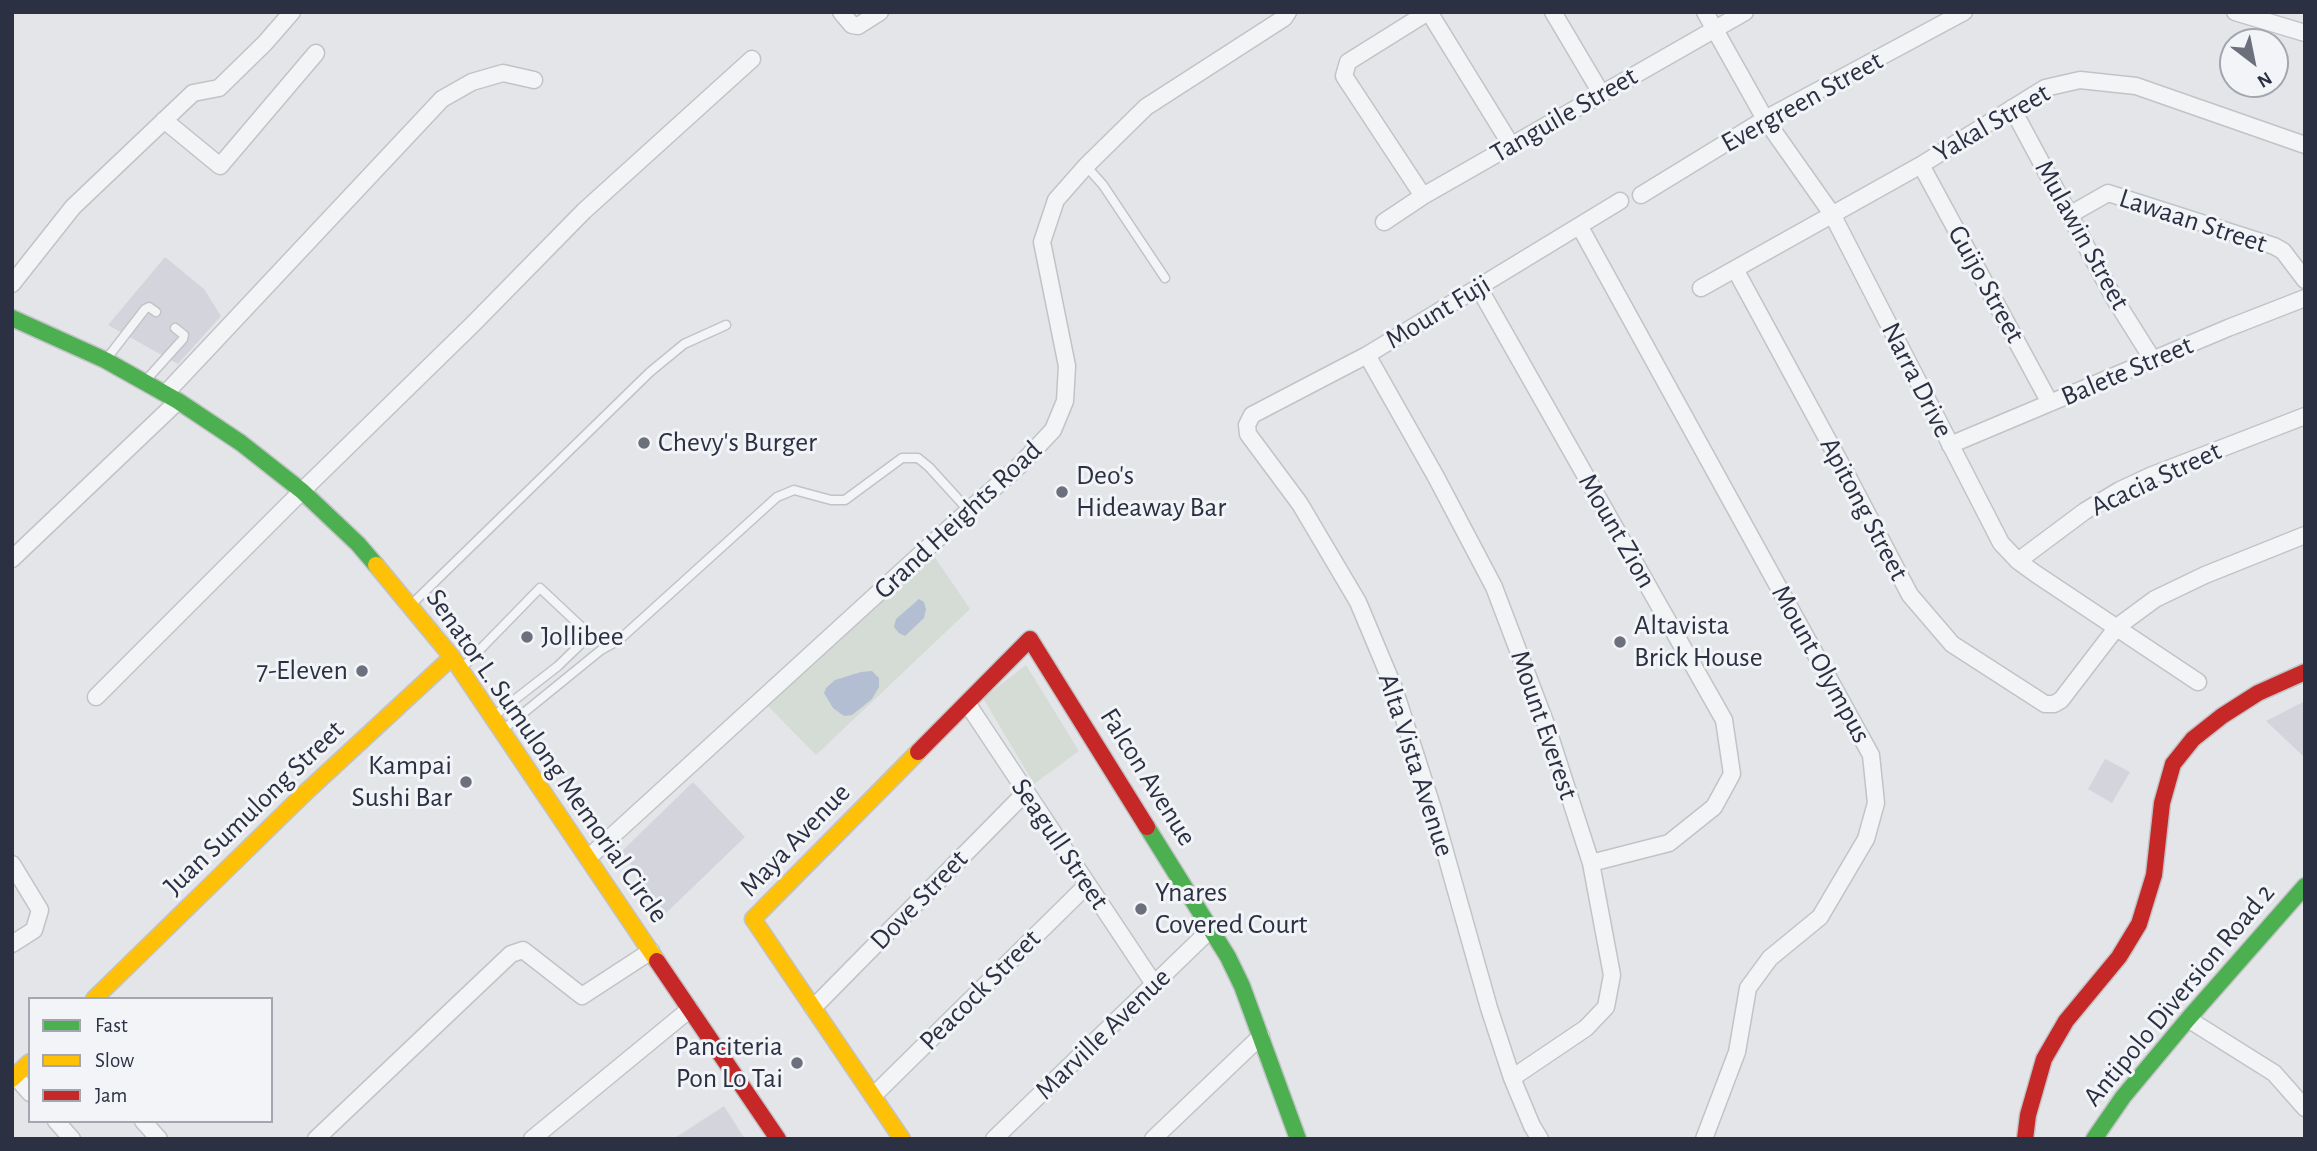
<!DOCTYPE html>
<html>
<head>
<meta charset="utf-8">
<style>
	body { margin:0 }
	#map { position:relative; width:2317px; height:1151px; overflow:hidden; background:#e4e5e9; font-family:"Alegreya Sans",sans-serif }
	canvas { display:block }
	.frame { position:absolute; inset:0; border:14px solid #2b3042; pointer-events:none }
	.legend { position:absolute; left:28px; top:997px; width:245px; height:126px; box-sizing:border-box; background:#f2f4f8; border:2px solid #a2a6af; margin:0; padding:9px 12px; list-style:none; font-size:21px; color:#2b3042 }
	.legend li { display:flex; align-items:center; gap:14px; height:35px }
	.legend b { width:35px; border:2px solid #a2a6af }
	.north { position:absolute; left:2219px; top:28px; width:70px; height:70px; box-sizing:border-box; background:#f2f4f8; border:2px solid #a2a6af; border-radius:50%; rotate:148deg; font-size:19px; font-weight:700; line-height:28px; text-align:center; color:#2b3042 }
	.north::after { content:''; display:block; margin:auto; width:24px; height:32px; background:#6c6f7c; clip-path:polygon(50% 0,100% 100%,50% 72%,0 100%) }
</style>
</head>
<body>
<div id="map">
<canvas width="2317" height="1151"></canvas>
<div class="frame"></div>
<ul class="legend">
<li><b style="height:9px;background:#4caf50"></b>Fast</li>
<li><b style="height:9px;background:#ffc107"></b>Slow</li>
<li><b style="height:9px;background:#c62828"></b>Jam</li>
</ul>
<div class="north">N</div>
</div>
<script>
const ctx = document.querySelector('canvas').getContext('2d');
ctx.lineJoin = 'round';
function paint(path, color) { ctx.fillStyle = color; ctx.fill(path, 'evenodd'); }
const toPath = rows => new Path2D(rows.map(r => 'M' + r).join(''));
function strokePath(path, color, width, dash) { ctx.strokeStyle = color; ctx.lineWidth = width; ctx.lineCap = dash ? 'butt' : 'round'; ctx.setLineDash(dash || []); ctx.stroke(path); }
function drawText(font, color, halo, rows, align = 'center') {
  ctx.font = font + ' "Alegreya Sans",sans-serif'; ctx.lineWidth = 6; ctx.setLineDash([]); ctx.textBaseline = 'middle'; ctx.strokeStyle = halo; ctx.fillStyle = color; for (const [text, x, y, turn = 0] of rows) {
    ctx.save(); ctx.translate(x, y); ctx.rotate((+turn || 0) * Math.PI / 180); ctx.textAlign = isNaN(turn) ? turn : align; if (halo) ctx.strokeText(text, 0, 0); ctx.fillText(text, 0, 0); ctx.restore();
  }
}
paint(toPath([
	[165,257,204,289,221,316,178,364,108,325],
	[2305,701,2305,758,2266,721],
	[2105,759,2130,772,2112,803,2088,789],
	[693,782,745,837,665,914,622,851],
	[724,1106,745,1139,673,1139]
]), '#d3d4dc');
paint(toPath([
	[932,553,970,609,816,755,768,706],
	[1026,665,1079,751,1034,784,983,698]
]), '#d4dcd5');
paint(toPath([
	[919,599,924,602,926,609,924,618,905,636,899,633,894,627,896,619],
	[872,671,879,678,879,687,872,699,852,715,844,716,833,708,824,693,826,688,835,680,861,672]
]), '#b4bed2');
const lane = toPath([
	[1086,166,1103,185,1165,278],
	[108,357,145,309,149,307,156,312],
	[147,379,183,339,184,335,175,328],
	[413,603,650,372,684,344,726,325],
	[463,667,540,588,590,635,558,666,495,715],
	[505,728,601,650,619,640,777,497,794,490,831,500,845,500,902,458,918,458,929,467,969,511]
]);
const street = toPath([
	[841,12,852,25,858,26,880,12],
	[1429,12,1511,145],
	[1553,12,1601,93],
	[1705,12,1765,119,1832,214,2001,543,2018,561,2036,574,2198,682],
	[2235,12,2305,33],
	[2012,108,2114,298,2153,360],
	[164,120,220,166,316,53],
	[1921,165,2050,403],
	[1641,195,1765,119,1964,12],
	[1423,196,1344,76,1348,62,1428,12],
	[2071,214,2108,193,2274,246,2283,251,2305,280],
	[1384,222,1423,196,1745,12],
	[1580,227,1871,755,1876,803,1866,839,1820,917,1770,958,1748,988,1737,1052,1704,1139],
	[1735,269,1848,477,1910,595,1952,644,2045,704,2054,704,2061,700,2117,627,2155,599,2205,575,2305,535],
	[12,284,73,207,193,93,219,88,265,43,292,12],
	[1479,288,1724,720,1732,774,1714,807,1669,843,1591,863],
	[1701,288,1921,165,2045,88,2080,80,2136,86,2305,145],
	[1367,355,1436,477,1494,587,1546,724,1591,863,1612,975,1606,1007,1586,1028,1512,1078],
	[166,393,442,99,472,82,503,73,534,80],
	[1950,445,2228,328,2305,298],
	[12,559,178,401],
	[2018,561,2085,511,2120,490,2150,476,2305,416],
	[96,697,302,491,473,324,584,211,752,59],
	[967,703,1154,984],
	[588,858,957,521,1020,465,1053,430,1065,401,1067,366,1042,242,1056,200,1086,166,1146,107,1284,18,1288,12],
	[12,864,40,910,34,930,12,944],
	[813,1008,1026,792],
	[2188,1019,2274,1073,2305,1108],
	[15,1076,30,1093],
	[873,1096,1087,885],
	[56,1121,72,1139],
	[143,1121,159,1139],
	[316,1139,511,954,523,950,582,996,651,951],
	[532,1139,690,1009],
	[994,1139,1212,928],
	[1153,1139,1261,1036],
	[1540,1139,1532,1126,1512,1078,1489,1008,1433,809,1394,688,1358,602,1300,504,1248,434,1247,425,1252,415,1367,355,1620,201]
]);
const fast = toPath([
	[12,318,105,360,178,401,241,443,302,491,358,544,376,565],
	[1147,827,1228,957,1242,986,1298,1139],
	[2094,1139,2123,1097,2188,1019,2305,886]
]);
const slow = toPath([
	[376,565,452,657,657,961],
	[94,999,306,792,452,657],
	[12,1079,30,1062],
	[902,1139,753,919,918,752]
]);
const jam = toPath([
	[918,752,1030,639,1147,827],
	[657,961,778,1139],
	[2025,1139,2028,1115,2044,1059,2066,1021,2119,957,2139,924,2154,875,2162,803,2173,764,2193,739,2222,716,2258,693,2305,672]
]);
strokePath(lane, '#c2c3c7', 11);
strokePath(street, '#c2c3c7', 19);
strokePath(fast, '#c2c3c7', 19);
strokePath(slow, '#c2c3c7', 19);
strokePath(jam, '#c2c3c7', 19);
strokePath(lane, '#f3f4f6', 8);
strokePath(street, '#f3f4f6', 16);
strokePath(fast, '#4caf50', 16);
strokePath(slow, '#ffc107', 16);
strokePath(jam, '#c62828', 16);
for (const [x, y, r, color] of [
	[644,443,7,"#6c6f7c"],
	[1062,492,7,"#6c6f7c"],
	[527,637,7,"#6c6f7c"],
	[1620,642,7,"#6c6f7c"],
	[362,671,7,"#6c6f7c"],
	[466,782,7,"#6c6f7c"],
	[1141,909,7,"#6c6f7c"],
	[797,1063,7,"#6c6f7c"]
]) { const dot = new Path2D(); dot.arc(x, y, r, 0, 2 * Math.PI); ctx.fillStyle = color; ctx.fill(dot); strokePath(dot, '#f2f4f8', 2.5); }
drawText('28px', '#2b3042', '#f2f4f8', [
	["Evergreen Street",1802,102,-29],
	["Tanguile Street",1564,115,-30],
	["Yakal Street",1992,123,-30],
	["Lawaan Street",2193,221,18],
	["Mulawin Street",2082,235,61],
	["Guijo Street",1986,284,61],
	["Mount Fuji",1438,312,-31],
	["Balete Street",2127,371,-23],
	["Narra Drive",1917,380,63],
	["Acacia Street",2156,479,-25],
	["Apitong Street",1864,509,62],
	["Grand Heights Road",958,520,-43],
	["Mount Zion",1617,531,60],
	["Mount Olympus",1821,664,61],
	["Mount Everest",1544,725,71],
	["Senator L. Sumulong Memorial Circle",547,756,55],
	["Alta Vista Avenue",1416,765,72],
	["Falcon Avenue",1148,777,58],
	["Juan Sumulong Street",254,808,-44],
	["Maya Avenue",795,840,-46],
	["Seagull Street",1060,844,56],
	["Dove Street",919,900,-46],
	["Peacock Street",980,990,-45],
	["Antipolo Diversion Road 2",2179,995,-50],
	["Marville Avenue",1103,1034,-44]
]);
drawText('28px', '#2b3042', '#f2f4f8', [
	["Chevy's Burger",658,443],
	["Deo's",1076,476],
	["Hideaway Bar",1076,508],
	["Altavista",1634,626],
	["Brick House",1634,658],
	["Jollibee",541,637],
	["7-Eleven",348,671,"right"],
	["Kampai",452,766,"right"],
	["Sushi Bar",452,798,"right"],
	["Ynares",1155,893],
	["Covered Court",1155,925],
	["Panciteria",783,1047,"right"],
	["Pon Lo Tai",783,1079,"right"]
], 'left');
</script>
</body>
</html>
